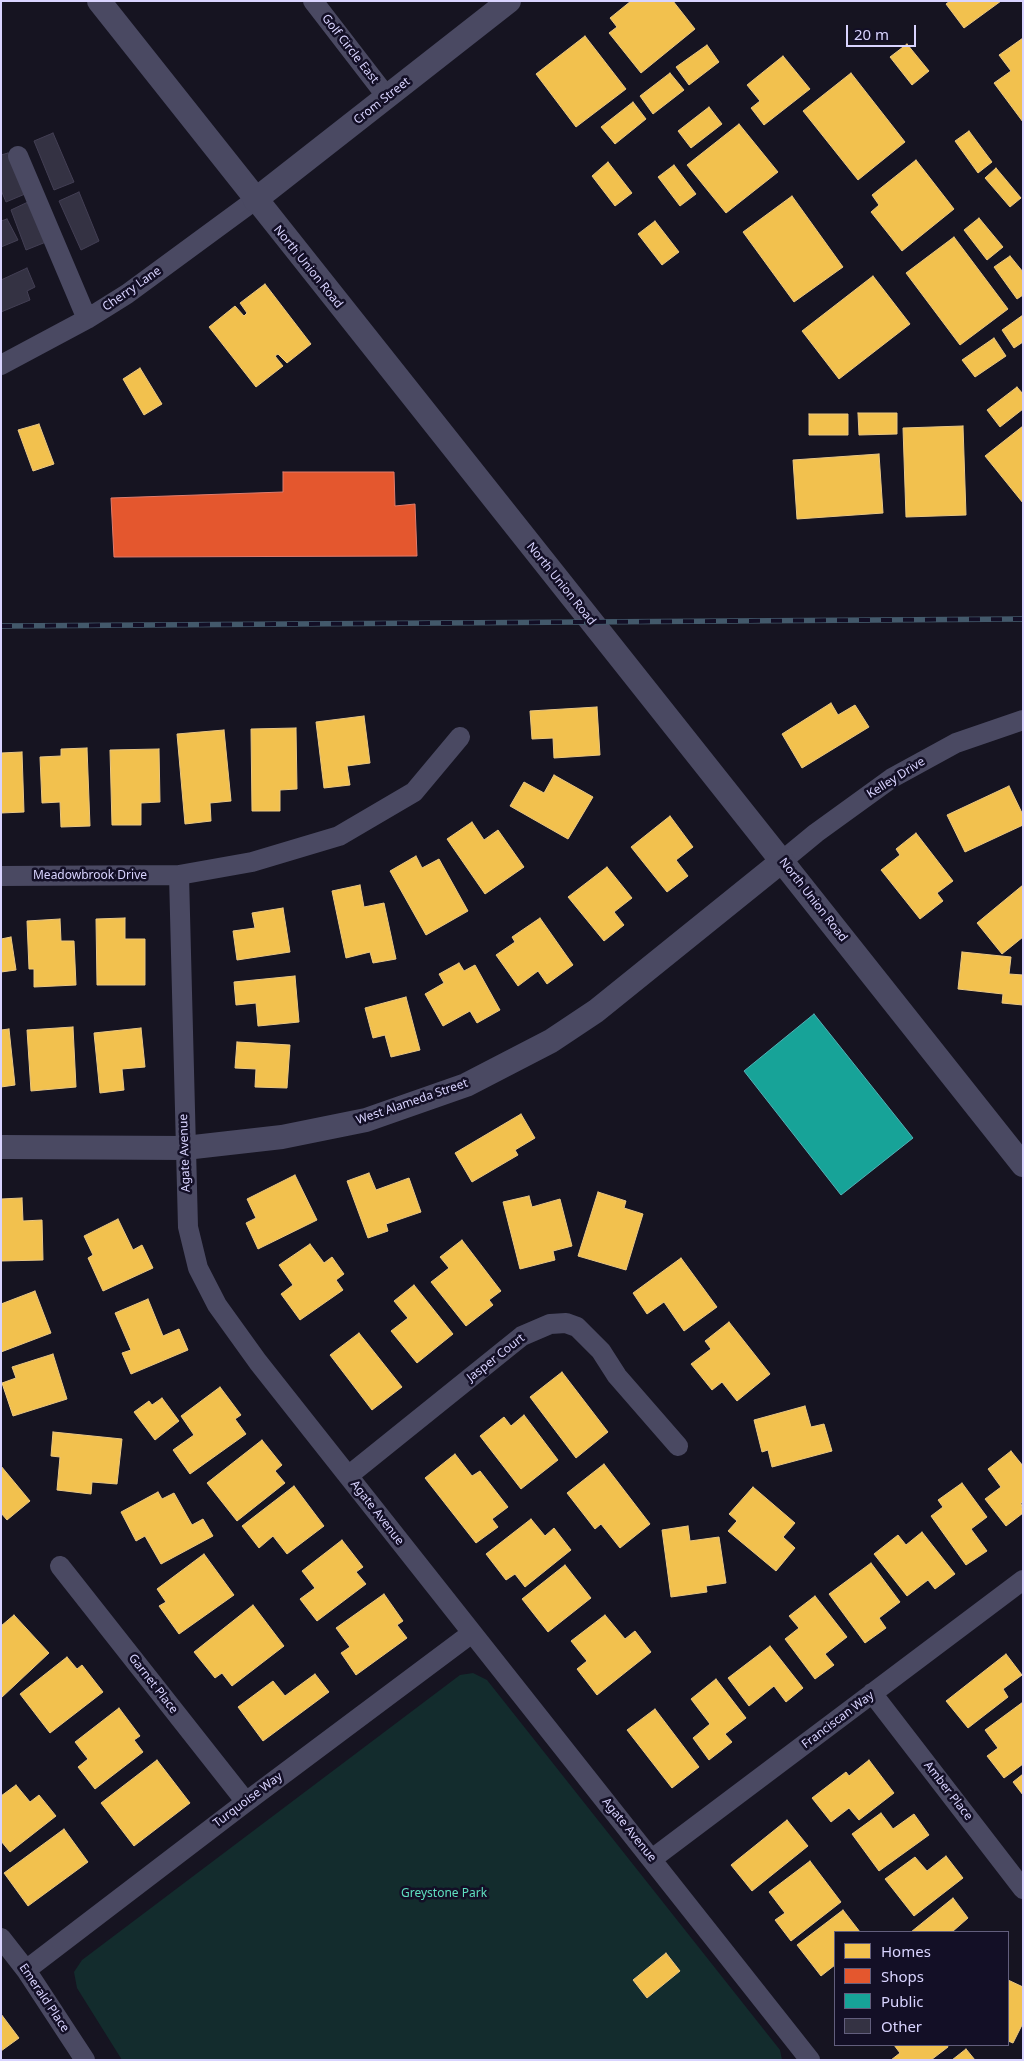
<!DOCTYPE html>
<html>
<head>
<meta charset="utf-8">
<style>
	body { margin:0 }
	#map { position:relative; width:1024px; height:2061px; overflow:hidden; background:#161421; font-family:"Noto Sans",sans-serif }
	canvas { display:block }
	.frame { position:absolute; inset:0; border:2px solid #d9d4ff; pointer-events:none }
	.legend { position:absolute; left:834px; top:1931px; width:175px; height:115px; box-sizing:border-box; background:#130f26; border:1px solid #625e7d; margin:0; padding:6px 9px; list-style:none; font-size:15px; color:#d9d4ff }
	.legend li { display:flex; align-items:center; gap:10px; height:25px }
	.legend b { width:25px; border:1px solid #625e7d }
	.scale { position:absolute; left:846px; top:25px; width:70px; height:22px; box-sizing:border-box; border:2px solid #d9d4ff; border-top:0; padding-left:6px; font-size:15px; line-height:18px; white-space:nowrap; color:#d9d4ff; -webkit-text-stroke:4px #130f26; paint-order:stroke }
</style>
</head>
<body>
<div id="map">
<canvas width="1024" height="2061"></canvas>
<div class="frame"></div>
<ul class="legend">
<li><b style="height:14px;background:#f2c14e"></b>Homes</li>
<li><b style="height:14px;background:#e4572e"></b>Shops</li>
<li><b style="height:14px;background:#17a398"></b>Public</li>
<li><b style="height:14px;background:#343243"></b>Other</li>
</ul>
<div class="scale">20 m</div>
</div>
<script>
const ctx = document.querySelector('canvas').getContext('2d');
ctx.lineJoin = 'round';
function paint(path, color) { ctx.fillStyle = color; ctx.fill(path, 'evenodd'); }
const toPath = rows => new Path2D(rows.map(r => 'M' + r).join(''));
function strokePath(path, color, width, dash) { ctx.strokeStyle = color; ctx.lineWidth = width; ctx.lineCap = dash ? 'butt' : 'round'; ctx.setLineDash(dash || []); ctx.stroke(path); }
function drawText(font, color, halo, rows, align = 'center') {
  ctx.font = font + ' "Noto Sans",sans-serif'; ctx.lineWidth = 5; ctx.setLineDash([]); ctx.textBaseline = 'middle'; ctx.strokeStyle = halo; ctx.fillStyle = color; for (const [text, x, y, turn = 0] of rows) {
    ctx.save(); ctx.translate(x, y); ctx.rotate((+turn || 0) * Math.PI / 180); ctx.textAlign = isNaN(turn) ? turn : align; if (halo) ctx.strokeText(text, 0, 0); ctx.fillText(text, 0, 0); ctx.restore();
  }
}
paint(toPath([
	[473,1673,487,1680,780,2050,782,2060,122,2060,77,1988,74,1972,82,1960,460,1675]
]), '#132c2d');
const homes = toPath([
	[631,1,673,1,695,29,641,73,609,33,617,27,610,18,631,1],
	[950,1,1001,1,964,28,946,4,950,1],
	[585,36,626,89,576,127,536,74,585,36],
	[1023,38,1023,122,994,83,1011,71,999,55,1023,38],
	[907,44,929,71,912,85,890,57,907,44],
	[707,45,719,62,689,85,676,67,707,45],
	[783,56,810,89,764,125,751,108,760,101,747,85,783,56],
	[670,73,684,90,653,114,640,96,670,73],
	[851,73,905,142,858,180,803,111,851,73],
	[633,102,646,119,615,144,601,127,633,102],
	[709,107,722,124,691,148,678,131,709,107],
	[739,124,778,172,726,213,687,165,739,124],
	[969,131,992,162,978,173,955,141,969,131],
	[916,160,954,209,902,251,871,212,879,205,872,195,916,160],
	[608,162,632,193,615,206,592,176,608,162],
	[674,165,696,194,680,206,658,177,674,165],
	[996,168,1021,198,1010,207,985,178,996,168],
	[792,196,843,267,794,302,743,232,792,196],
	[979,218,1003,247,987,260,964,230,979,218],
	[655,221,679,252,662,265,638,234,655,221],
	[954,237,1008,309,960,345,906,273,954,237],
	[1010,256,1023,272,1023,295,1017,299,994,267,1010,256],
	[873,276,910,324,839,379,802,331,873,276],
	[265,284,311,344,287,363,278,354,275,356,283,366,256,387,209,327,235,306,244,316,247,313,240,303,265,284],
	[1023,315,1023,342,1014,348,1002,330,1023,315],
	[994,338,1006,356,975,377,962,360,994,338],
	[140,368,162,404,144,415,123,379,140,368],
	[1017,387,1023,394,1023,409,1000,427,987,410,1017,387],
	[858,413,897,413,897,434,859,435,858,413],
	[809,414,848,414,848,435,809,435,809,414],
	[39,424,54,464,33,471,18,430,39,424],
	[963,426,966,515,906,517,903,428,963,426],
	[1023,426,1023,503,985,456,1023,426],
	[879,454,883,513,797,519,793,460,879,454],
	[831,703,838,715,855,705,869,727,802,768,782,734,831,703],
	[597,707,600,755,554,758,553,738,532,739,530,711,597,707],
	[364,716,370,763,347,766,350,785,324,788,316,722,364,716],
	[296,728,297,789,280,790,280,811,252,811,251,729,296,728],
	[224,730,231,801,210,803,211,821,185,824,177,734,224,730],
	[87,748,90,826,61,827,60,802,42,803,40,757,61,756,61,749,87,748],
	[159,749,160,802,141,803,141,825,112,825,110,750,159,749],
	[22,752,24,812,1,813,1,753,22,752],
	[554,775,593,797,568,839,510,806,524,782,544,793,554,775],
	[1009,786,1023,815,1023,825,965,852,947,815,1009,786],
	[670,816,693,847,676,860,688,876,667,892,631,847,670,816],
	[472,822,484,840,498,830,524,867,485,894,447,839,472,822],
	[916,833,953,881,937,893,943,901,920,919,881,870,900,855,896,849,916,833],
	[416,856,422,868,439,859,468,911,426,935,390,871,416,856],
	[607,867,632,898,614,912,624,925,604,941,568,897,607,867],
	[360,885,364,907,384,903,396,959,373,963,370,952,346,958,332,891,360,885],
	[1023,885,1023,937,1002,954,977,923,1023,885],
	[283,908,290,952,237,960,233,931,255,928,252,913,283,908],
	[125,918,125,939,145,939,145,985,97,985,96,919,125,918],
	[540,918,573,965,547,984,538,971,518,986,496,955,515,942,512,937,540,918],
	[60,919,61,941,74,941,76,985,34,987,34,969,29,969,27,921,60,919],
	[11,937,16,970,1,972,1,939,11,937],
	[962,952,1011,957,1009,974,1023,975,1023,1005,1002,1003,1003,994,958,989,962,952],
	[459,963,464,971,475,965,500,1010,477,1023,470,1011,443,1026,425,994,444,983,439,974,459,963],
	[295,976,299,1022,258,1026,256,1003,236,1005,234,982,295,976],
	[406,997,420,1050,391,1057,385,1035,373,1038,365,1008,406,997],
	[73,1027,76,1087,31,1091,27,1030,73,1027],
	[141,1028,145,1067,122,1069,124,1090,100,1093,94,1033,141,1028],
	[9,1029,15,1085,1,1087,1,1030,9,1029],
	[237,1042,290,1045,287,1088,255,1087,256,1069,235,1068,237,1042],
	[521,1114,535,1138,515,1150,518,1155,472,1182,455,1153,521,1114],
	[369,1173,376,1190,409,1178,421,1212,386,1224,388,1231,368,1238,347,1181,369,1173],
	[295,1175,317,1220,258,1249,246,1223,256,1218,247,1199,295,1175],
	[598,1192,626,1201,624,1208,643,1214,626,1270,578,1256,598,1192],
	[529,1196,532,1207,560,1199,572,1246,553,1251,555,1260,520,1269,503,1202,529,1196],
	[22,1198,23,1221,42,1220,43,1260,1,1261,1,1199,22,1198],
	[118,1219,133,1250,142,1245,153,1268,103,1291,88,1258,93,1255,84,1236,118,1219],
	[462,1240,501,1291,489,1300,493,1305,466,1326,431,1282,449,1268,440,1257,462,1240],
	[310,1244,324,1263,332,1257,344,1274,336,1280,343,1290,300,1320,281,1294,293,1285,279,1265,310,1244],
	[681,1258,717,1307,684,1331,664,1302,647,1314,633,1293,681,1258],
	[414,1285,453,1334,417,1363,391,1331,408,1318,394,1301,414,1285],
	[35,1291,51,1333,1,1352,1,1304,35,1291],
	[148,1299,163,1336,179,1329,188,1350,131,1374,122,1353,131,1350,115,1313,148,1299],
	[729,1322,770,1374,737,1401,722,1382,712,1390,691,1364,711,1349,705,1341,729,1322],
	[359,1333,402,1387,372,1410,330,1355,359,1333],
	[53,1354,67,1399,13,1416,2,1383,16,1378,12,1367,53,1354],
	[562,1372,608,1432,576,1458,530,1397,562,1372],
	[220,1387,241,1415,235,1419,246,1434,190,1474,173,1450,194,1435,181,1416,220,1387],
	[162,1398,179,1421,155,1440,134,1412,149,1401,152,1405,162,1398],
	[805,1406,811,1427,824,1424,832,1451,772,1467,768,1450,762,1452,754,1420,805,1406],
	[524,1415,558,1460,521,1489,480,1436,504,1417,511,1426,524,1415],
	[53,1432,122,1439,117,1484,92,1482,91,1494,57,1490,60,1457,51,1456,53,1432],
	[262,1440,282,1465,275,1471,285,1483,237,1521,207,1483,262,1440],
	[1011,1451,1023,1466,1023,1501,1021,1503,1023,1513,1006,1526,985,1499,1001,1487,988,1469,1011,1451],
	[455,1454,472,1476,480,1471,508,1507,492,1519,498,1527,476,1543,425,1478,455,1454],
	[604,1464,650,1524,620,1548,601,1524,595,1529,567,1493,604,1464],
	[1,1466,30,1501,7,1520,1,1513,1,1466],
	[962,1483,987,1517,971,1529,987,1551,966,1565,931,1516,943,1507,938,1500,962,1483],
	[294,1486,324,1526,287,1554,273,1536,259,1548,242,1526,294,1486],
	[753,1487,795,1523,783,1537,795,1548,776,1571,728,1531,737,1521,729,1514,753,1487],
	[158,1492,162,1499,174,1493,192,1525,203,1519,213,1536,161,1564,145,1536,136,1541,121,1512,158,1492],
	[531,1519,545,1536,554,1528,571,1550,525,1587,515,1574,506,1580,486,1554,531,1519],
	[688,1526,690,1541,719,1537,726,1583,706,1586,707,1592,671,1597,662,1530,688,1526],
	[922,1532,955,1574,935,1589,928,1580,907,1596,874,1554,898,1535,906,1545,922,1532],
	[342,1540,363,1567,356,1572,366,1584,317,1621,300,1599,315,1588,302,1571,342,1540],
	[204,1554,234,1595,179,1634,159,1606,166,1602,157,1589,204,1554],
	[871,1563,900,1602,879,1618,886,1628,865,1643,829,1594,871,1563],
	[565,1565,591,1598,548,1632,522,1599,565,1565],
	[384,1594,403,1621,397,1625,407,1638,356,1675,341,1653,350,1647,336,1628,384,1594],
	[815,1596,847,1637,825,1654,834,1665,815,1679,785,1639,799,1628,789,1616,815,1596],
	[253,1605,284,1646,232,1686,222,1673,215,1678,194,1652,253,1605],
	[14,1615,49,1653,1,1698,1,1626,14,1615],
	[605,1615,625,1639,635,1631,651,1652,597,1695,577,1669,587,1661,571,1641,605,1615],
	[770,1646,803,1688,786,1702,774,1686,749,1706,728,1678,770,1646],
	[1006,1654,1022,1675,1003,1689,1008,1697,968,1728,946,1701,1006,1654],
	[67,1657,77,1669,82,1665,103,1692,50,1733,20,1694,67,1657],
	[315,1674,329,1692,263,1741,238,1707,273,1681,285,1696,315,1674],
	[716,1679,746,1718,725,1734,732,1742,709,1760,693,1738,710,1724,691,1699,716,1679],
	[1023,1702,1023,1764,1004,1778,987,1756,998,1748,985,1730,1023,1702],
	[119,1708,140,1736,134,1740,143,1752,95,1789,78,1767,88,1759,75,1742,119,1708],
	[655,1709,699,1767,672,1788,627,1730,655,1709],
	[157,1760,190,1803,134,1846,101,1803,157,1760],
	[869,1760,894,1793,859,1820,849,1808,831,1822,812,1798,846,1772,849,1776,869,1760],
	[1023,1774,1023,1795,1013,1782,1023,1774],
	[16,1785,30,1802,39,1795,56,1816,10,1852,1,1841,1,1796,16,1785],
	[881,1813,893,1829,914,1814,929,1835,879,1871,852,1834,881,1813],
	[787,1820,808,1846,752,1891,731,1865,787,1820],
	[64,1829,88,1862,28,1906,4,1873,64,1829],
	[946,1856,963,1878,914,1916,885,1879,915,1857,927,1871,946,1856],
	[810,1861,841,1902,791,1941,775,1920,785,1913,769,1892,810,1861],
	[953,1898,968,1918,952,1932,911,1932,953,1898],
	[843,1910,860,1932,835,1932,835,1965,821,1976,797,1945,843,1910],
	[666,1953,680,1971,647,1998,633,1980,666,1953],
	[1008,1980,1023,1987,1023,2023,1013,2043,1008,2041,1008,1980],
	[1,2014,19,2038,1,2051,1,2014],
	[894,2045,947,2045,948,2047,931,2060,891,2060,900,2053,894,2045],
	[966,2049,975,2060,952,2060,966,2049]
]);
paint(homes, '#f2c14e');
strokePath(homes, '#eac783', 1);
const shops = toPath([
	[283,472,394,472,395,506,415,504,417,556,114,557,111,498,283,492,283,472]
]);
paint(shops, '#e4572e');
strokePath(shops, '#e17c6d', 1);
const public = toPath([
	[814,1014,913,1138,841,1195,744,1071,814,1014]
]);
paint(public, '#17a398');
strokePath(public, '#51b2b7', 1);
const building = toPath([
	[53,133,74,182,54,190,34,141,53,133],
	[8,153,25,194,6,202,1,190,1,155,8,153],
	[79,192,99,241,81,250,59,201,79,192],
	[28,202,46,242,26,250,11,210,28,202],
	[7,219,18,240,1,247,1,221,7,219],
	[27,268,35,287,27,291,30,300,1,312,1,280,27,268]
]);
paint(building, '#343243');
strokePath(building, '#433f54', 1);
strokePath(toPath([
	[313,1,387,97],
	[18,156,87,319],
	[1,365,87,319,127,294,255,200],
	[782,861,816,833,892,778,956,743,1023,720],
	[179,875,188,1227,198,1268,217,1305,258,1362,810,2060],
	[1,876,179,875,252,862,339,836,414,792,460,737],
	[348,1476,522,1336,550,1324,566,1323,577,1327,601,1351,617,1376,678,1446],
	[60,1566,246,1802],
	[872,1693,1023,1889],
	[652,1859,1023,1580],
	[1,1938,26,1970,85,2060],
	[26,1970,246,1802,472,1633]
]), '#4a4962', 20);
strokePath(toPath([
	[99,1,1023,1165],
	[255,200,509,1],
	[1,1147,185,1148,282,1137,366,1120,466,1085,551,1041,596,1011,782,861]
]), '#4a4962', 24);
const rail = toPath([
	[1,626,1023,619]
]);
strokePath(rail, '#43596b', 5.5);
strokePath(rail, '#130f26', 4, [11]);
drawText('12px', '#d9d4ff', '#130f26', [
	["Golf Circle East",350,49,52],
	["Crom Street",382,101,-38],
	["North Union Road",308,267,51],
	["Cherry Lane",132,289,-35],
	["North Union Road",561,584,51],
	["Kelley Drive",896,778,-32],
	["Meadowbrook Drive",90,876],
	["North Union Road",813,900,52],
	["West Alameda Street",412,1102,-19],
	["Agate Avenue",185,1153,-92],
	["Jasper Court",496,1358,-38],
	["Agate Avenue",377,1513,52],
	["Garnet Place",153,1684,52],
	["Franciscan Way",838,1720,-37],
	["Amber Place",948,1791,52],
	["Turquoise Way",248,1800,-37],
	["Agate Avenue",629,1830,51],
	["Emerald Place",44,1998,56]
]);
drawText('12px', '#5fe0c0', '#130f26', [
	["Greystone Park",444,1894]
]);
</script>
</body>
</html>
